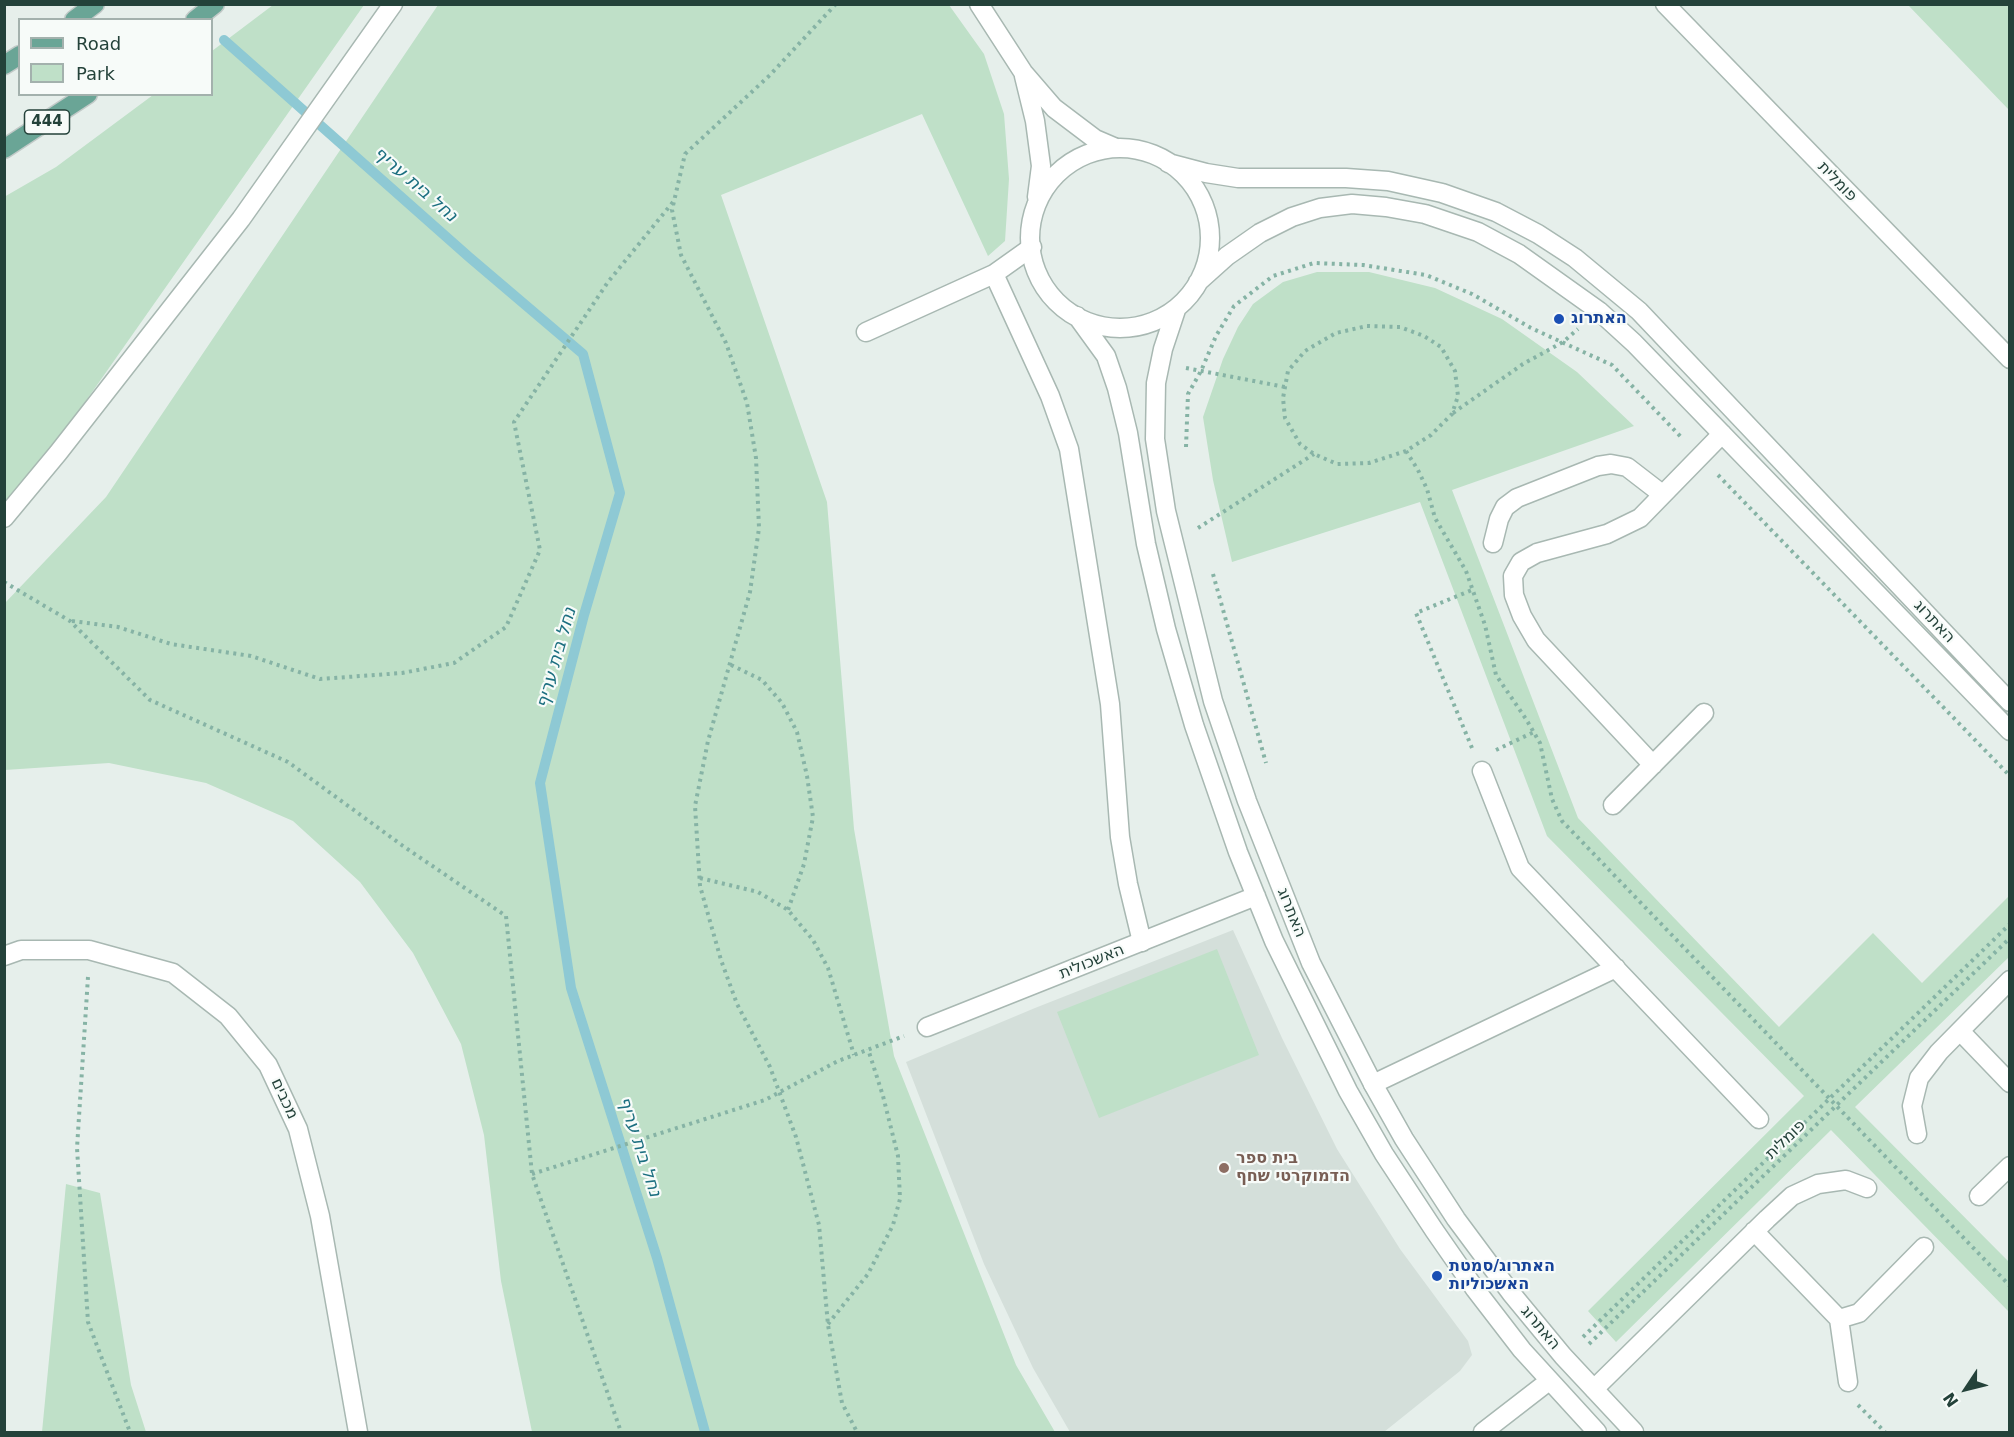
<!DOCTYPE html>
<html>
<head>
<meta charset="utf-8">
<style>
	body { margin:0 }
	#map { position:relative; width:2014px; height:1437px; overflow:hidden; background:#e6efeb; font-family:"DejaVu Sans",sans-serif }
	canvas { display:block }
	.frame { position:absolute; inset:0; border:6px solid #24423a; pointer-events:none }
	.legend { position:absolute; left:18px; top:18px; width:195px; height:78px; box-sizing:border-box; background:#f7fbf9; border:2px solid #a3b1ad; margin:0; padding:8px 10px; list-style:none; font-size:18px; color:#24423a }
	.legend li { display:flex; align-items:center; gap:12px; height:30px }
	.legend b { width:30px; border:2px solid #a3b1ad }
	.north { position:absolute; left:1936px; top:1359px; width:60px; height:60px; -webkit-text-stroke:4px #f7fbf9; paint-order:stroke; rotate:235deg; font-size:16px; font-weight:700; line-height:24px; text-align:center; color:#24423a }
	.north::after { content:''; display:block; margin:auto; width:21px; height:27px; background:#24423a; clip-path:polygon(50% 0,100% 100%,50% 72%,0 100%) }
</style>
</head>
<body>
<div id="map">
<canvas width="2014" height="1437"></canvas>
<div class="frame"></div>
<ul class="legend">
<li><b style="height:8px;background:#6aa596"></b>Road</li>
<li><b style="height:16px;background:#bfe0c8"></b>Park</li>
</ul>
<div class="north">N</div>
</div>
<script>
const ctx = document.querySelector('canvas').getContext('2d');
ctx.lineJoin = 'round';
function paint(path, color) { ctx.fillStyle = color; ctx.fill(path, 'evenodd'); }
const toPath = rows => new Path2D(rows.map(r => 'M' + r).join(''));
function strokePath(path, color, width, dash) { ctx.strokeStyle = color; ctx.lineWidth = width; ctx.lineCap = dash ? 'butt' : 'round'; ctx.setLineDash(dash || []); ctx.stroke(path); }
function drawText(font, color, halo, rows, align = 'center') {
  ctx.font = font + ' "DejaVu Sans","Noto Sans Hebrew",sans-serif'; ctx.lineWidth = 4.5; ctx.setLineDash([]); ctx.textBaseline = 'middle'; ctx.strokeStyle = halo; ctx.fillStyle = color; for (const [text, x, y, turn = 0] of rows) {
    ctx.save(); ctx.translate(x, y); ctx.rotate((+turn || 0) * Math.PI / 180); ctx.textAlign = isNaN(turn) ? turn : align; if (halo) ctx.strokeText(text, 0, 0); ctx.fillText(text, 0, 0); ctx.restore();
  }
}
paint(toPath([
	[1233,930,1282,1038,1337,1149,1400,1249,1468,1341,1472,1355,1460,1371,1384,1432,1070,1432,1033,1368,984,1264,906,1062,1035,1008]
]), '#d4dfda');
paint(toPath([
	[273,5,364,5,5,516,4,197,56,167,153,95,212,94,212,51],
	[438,5,949,5,984,54,1004,114,1009,179,1005,241,988,256,922,114,721,195,827,502,854,829,894,1056,1016,1365,1055,1432,532,1432,501,1281,484,1135,461,1044,413,953,360,882,293,821,206,783,109,763,5,770,5,603,106,497],
	[1908,5,2009,5,2009,110],
	[1317,272,1369,272,1435,288,1502,319,1577,372,1634,426,1452,490,1578,818,1779,1027,1873,933,1922,983,2009,896,2009,957,1855,1107,2009,1262,2009,1312,1831,1130,1616,1342,1588,1311,1804,1096,1547,836,1420,502,1232,562,1213,480,1203,417,1223,359,1238,327,1253,304,1283,282],
	[1217,949,1259,1055,1099,1118,1057,1012],
	[66,1184,100,1193,131,1385,146,1432,42,1432]
]), '#bfe0c8');
strokePath(toPath([
	[224,40,469,257,583,354,620,493,584,615,540,783,571,988,657,1258,705,1432]
]), '#8ec9d4', 10);
const lane = toPath([
	[994,274,1050,396,1069,449,1110,704,1120,837,1128,884,1142,942],
	[866,332,994,274,1032,247],
	[1493,543,1499,519,1505,507,1517,498,1598,466,1611,464,1627,467,1662,494],
	[1653,765,1536,640,1522,616,1514,595,1513,576,1521,562,1537,553,1607,534,1640,518,1722,434],
	[1482,771,1520,868,1759,1119],
	[1613,805,1704,713],
	[1960,1031,2010,1083],
	[1373,1084,1616,968],
	[1917,1134,1912,1106,1919,1078,1939,1052,2010,980],
	[1979,1196,2010,1166],
	[1754,1231,1839,1319,1859,1313,1924,1247],
	[1839,1319,1848,1382],
	[1594,1389,1767,1219,1792,1196,1818,1184,1846,1180,1867,1188]
]);
const street = toPath([
	[979,4,1023,72,1054,108,1095,139,1116,148],
	[1665,4,2010,359],
	[1024,76,1035,121,1041,166,1037,197],
	'1030 238a90 90 0 1 1 180 0a90 90 0 1 1-180 0Z',
	[1168,163,1206,173,1238,178,1346,178,1388,181,1442,193,1496,212,1538,234,1575,258,1639,311,2010,702],
	[1198,282,1227,256,1260,233,1292,217,1320,208,1352,204,1386,207,1425,214,1478,232,1519,254,1599,311,1634,343,2010,731],
	[1176,310,1163,349,1156,383,1155,439,1166,511,1213,701,1247,801,1311,963,1373,1084,1404,1139,1456,1219,1511,1293,1563,1356,1634,1432],
	[1077,316,1106,356,1117,388,1128,433,1146,544,1166,629,1194,725,1238,852,1274,941,1348,1091,1384,1154,1434,1230,1475,1289,1522,1350,1597,1432],
	[4,518,58,453,241,219,393,4],
	[4,956,21,950,89,950,173,973,228,1016,268,1065,298,1129,320,1216,358,1432],
	[927,1027,1256,896],
	[1483,1432,1549,1381]
]);
const primary = toPath([
	[74,20,95,4],
	[195,20,215,4],
	[4,65,20,55],
	[4,149,88,94]
]);
strokePath(lane, '#a8b8b2', 21);
strokePath(street, '#a8b8b2', 21);
strokePath(primary, '#c2cac8', 21);
strokePath(toPath([
	[836,4,770,75,685,154,672,210,681,255,726,343,747,403,756,458,759,528,750,592,708,741,695,806,700,886,721,960,737,1004,770,1067,796,1137,819,1225,828,1325,842,1403,857,1432],
	[1367,326,1400,327,1424,336,1441,347,1455,371,1458,396,1452,414,1431,435,1406,451,1369,463,1337,464,1314,454,1300,444,1285,418,1283,398,1288,371,1305,351,1336,333,1367,326],
	[1186,368,1285,387],
	[1453,413,1523,364,1563,342,1578,329],
	[1186,447,1188,394,1201,371,1216,336,1234,306,1273,276,1314,263,1363,265,1426,275,1472,294,1531,328,1612,365,1681,437],
	[1406,451,1418,470,1427,489,1435,518,1466,571,1485,625,1496,675,1526,719,1540,743,1552,799,1562,821,2010,1286],
	[1718,475,2010,776],
	[1198,528,1314,454],
	[1213,574,1266,763],
	[4,582,70,621,150,700,288,762,403,846,506,916,532,1174,621,1432],
	[72,621,118,627,171,644,251,656,320,679,402,673,454,663,506,627,540,550,514,422,608,282,673,202],
	[731,665,762,680,782,703,797,732,807,776,813,817,804,864,788,910],
	[1472,748,1416,613,1472,590],
	[1496,750,1534,732],
	[700,878,758,892,788,910,813,940,828,968,854,1055],
	[88,977,77,1148,88,1322,130,1432],
	[532,1174,765,1100,838,1061,904,1036],
	[828,1324,868,1274,893,1225,900,1199,898,1156,883,1096,868,1049],
	[1583,1337,2010,924],
	[1589,1344,2010,938],
	[1858,1405,1885,1432]
]), '#86b3a5', 4, [3, 4.5]);
strokePath(lane, '#fff', 18);
strokePath(street, '#fff', 18);
strokePath(primary, '#6aa596', 18);
for (const [x, y, r, color] of [
	[1559,319,6,"#1a4fb4"],
	[1224,1168,6,"#8d6e63"],
	[1437,1276,6,"#1a4fb4"]
]) { const dot = new Path2D(); dot.arc(x, y, r, 0, 2 * Math.PI); ctx.fillStyle = color; ctx.fill(dot); strokePath(dot, '#f7fbf9', 2); }
for (const [x, y, w] of [
	[47,122,45]
]) { const box = new Path2D(); box.roundRect(x - w / 2, y - 12, w, 24, 4.5); ctx.fillStyle = '#f7fbf9'; ctx.fill(box); strokePath(box, '#24423a', 1.5); }
drawText('bold 15px', '#24423a', null, [
	["444",47,122]
]);
drawText('16px', '#24423a', '#f7fbf9', [
	["פומלית",1837,182,46],
	["האתרוג",1934,622,47],
	["האתרוג",1291,913,68],
	["האשכולית",1092,962,-22],
	["מכבים",284,1099,65],
	["פומלית",1786,1140,-44],
	["האתרוג",1540,1328,50]
]);
drawText('bold 16px', '#164399', '#f7fbf9', [
	["האתרוג",1571,319],
	["האתרוג/סמטת",1449,1267],
	["האשכוליות",1449,1285]
], 'left');
drawText('bold 16px', '#785e54', '#f7fbf9', [
	["בית ספר",1236,1159],
	["הדמוקרטי שחף",1236,1177]
], 'left');
drawText('italic 18px', '#1c6f80', '#f7fbf9', [
	["נחל בית עריף",415,185,41],
	["נחל בית עריף",557,658,-74],
	["נחל בית עריף",639,1147,72]
]);
</script>
</body>
</html>
